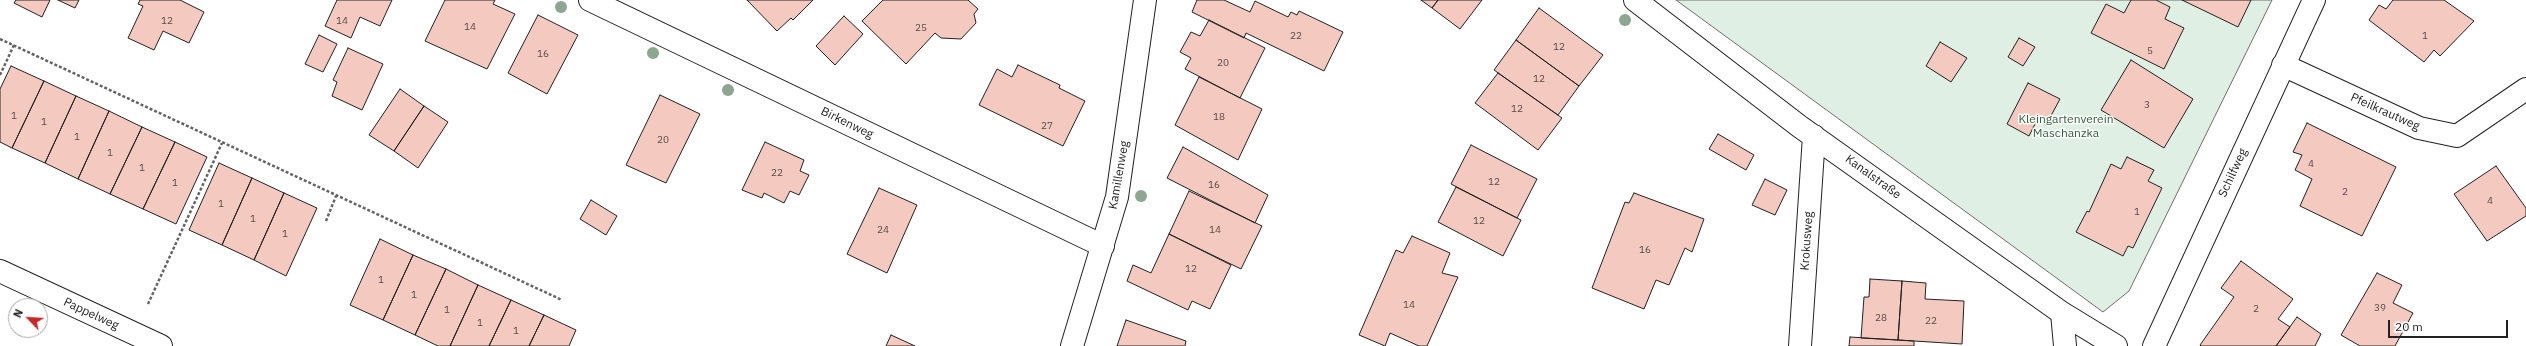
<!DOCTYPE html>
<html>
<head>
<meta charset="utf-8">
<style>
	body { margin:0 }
	#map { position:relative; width:2526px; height:346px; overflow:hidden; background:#fff; font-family:"IBM Plex Sans",sans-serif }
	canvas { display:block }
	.north { position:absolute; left:8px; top:298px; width:40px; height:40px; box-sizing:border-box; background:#fff; border:1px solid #a7a7a7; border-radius:50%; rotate:295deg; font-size:11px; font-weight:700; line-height:16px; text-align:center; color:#222 }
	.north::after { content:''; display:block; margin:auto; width:14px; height:18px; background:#c62828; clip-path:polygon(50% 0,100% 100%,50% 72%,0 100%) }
	.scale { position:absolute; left:2388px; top:320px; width:120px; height:18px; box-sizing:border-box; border:2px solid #222; border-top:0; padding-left:5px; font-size:12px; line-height:14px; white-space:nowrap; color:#222; -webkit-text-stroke:3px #fff; paint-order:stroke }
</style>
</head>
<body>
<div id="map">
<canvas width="2526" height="346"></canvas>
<div class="north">N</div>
<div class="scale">20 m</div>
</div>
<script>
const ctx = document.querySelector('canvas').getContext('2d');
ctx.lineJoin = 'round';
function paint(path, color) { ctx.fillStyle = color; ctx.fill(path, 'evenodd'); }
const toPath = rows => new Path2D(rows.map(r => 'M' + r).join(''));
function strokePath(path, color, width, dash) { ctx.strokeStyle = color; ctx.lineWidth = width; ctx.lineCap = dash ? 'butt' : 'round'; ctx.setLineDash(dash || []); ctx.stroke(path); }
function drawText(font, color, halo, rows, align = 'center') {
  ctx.font = font + ' "IBM Plex Sans",sans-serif'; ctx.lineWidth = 3; ctx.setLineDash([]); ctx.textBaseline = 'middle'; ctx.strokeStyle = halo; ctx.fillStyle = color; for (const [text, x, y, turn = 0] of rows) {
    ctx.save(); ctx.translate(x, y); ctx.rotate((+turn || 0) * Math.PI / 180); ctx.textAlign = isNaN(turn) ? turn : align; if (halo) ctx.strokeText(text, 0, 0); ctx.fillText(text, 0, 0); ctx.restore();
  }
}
const green = toPath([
	[1676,0,2272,0,2129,291,2103,312,1676,0]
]);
paint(green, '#e0efe3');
strokePath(green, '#6f6f6f', 1);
const building = toPath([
	[16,0,50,0,42,17,14,3,16,0],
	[58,0,79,0,75,8,58,0],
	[140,0,180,0,204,12,189,43,163,31,154,50,128,38,143,6,138,4,140,0],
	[337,0,392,0,380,26,360,17,351,38,325,26,337,0],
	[445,0,495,0,493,4,515,14,487,69,425,41,445,0],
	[747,0,813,0,793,20,791,18,777,31,747,0],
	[883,0,968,0,978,9,974,14,976,23,961,39,941,38,935,33,906,64,862,21,883,0],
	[1197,0,1224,0,1250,12,1255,1,1288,17,1291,12,1297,15,1299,11,1343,32,1324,71,1246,33,1244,38,1192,12,1197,0],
	[1421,0,1438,0,1432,8,1421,0],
	[1438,0,1482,0,1460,29,1432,8,1438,0],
	[2131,0,2156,0,2170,7,2165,19,2184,28,2164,69,2091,33,2106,4,2124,13,2131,0],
	[2182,0,2251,0,2238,27,2182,0],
	[2393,0,2444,0,2474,21,2440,56,2434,50,2424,62,2369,20,2379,5,2386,9,2393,0],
	[1539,8,1603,55,1579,86,1516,40,1539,8],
	[538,15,578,35,547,94,508,73,538,15],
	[844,16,863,34,835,65,816,46,844,16],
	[1209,20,1265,48,1240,98,1185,69,1191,58,1180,52,1191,32,1200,36,1209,20],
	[319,35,337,44,323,72,305,64,319,35],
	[2019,38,2035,47,2023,66,2008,57,2019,38],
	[1516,40,1579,86,1558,115,1494,70,1516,40],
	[1940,42,1967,58,1951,82,1926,66,1940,42],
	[348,48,383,64,362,110,332,96,337,82,333,80,348,48],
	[2131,60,2193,99,2164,148,2101,110,2131,60],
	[1018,65,1060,85,1059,88,1085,101,1063,146,979,105,997,69,1012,77,1018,65],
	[11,66,44,81,12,148,0,142,0,89,11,66],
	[1498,73,1562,118,1538,150,1475,103,1498,73],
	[1199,77,1262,109,1238,160,1175,125,1199,77],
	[44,81,76,96,45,163,12,148,44,81],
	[2028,83,2060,99,2046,125,2037,120,2029,136,2007,124,2028,83],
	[400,89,424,106,394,151,369,135,400,89],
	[660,95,700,114,666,183,626,165,660,95],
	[76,96,109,111,78,179,45,163,76,96],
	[424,106,448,122,418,168,394,151,424,106],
	[109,111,142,127,110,194,78,179,109,111],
	[2307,123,2396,167,2362,236,2300,206,2312,179,2295,170,2302,155,2293,152,2307,123],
	[142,127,175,142,143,209,110,194,142,127],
	[1718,134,1754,155,1746,170,1709,149,1718,134],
	[175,142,207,157,176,224,143,209,175,142],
	[765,142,804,160,800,171,809,175,799,195,790,191,784,203,764,193,762,198,742,190,765,142],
	[1471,145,1537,179,1517,218,1451,184,1471,145],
	[1183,147,1268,195,1255,223,1167,178,1183,147],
	[2127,157,2154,170,2148,181,2162,188,2133,248,2128,246,2123,256,2076,232,2087,211,2089,212,2111,164,2121,169,2127,157],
	[219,163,252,178,222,245,189,230,219,163],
	[2496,166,2526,208,2526,216,2487,241,2454,194,2496,166],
	[252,178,284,193,254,260,222,245,252,178],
	[1765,179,1787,190,1775,215,1752,205,1765,179],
	[1456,187,1521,220,1503,256,1438,222,1456,187],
	[879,188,917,205,887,273,847,254,879,188],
	[1189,191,1262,226,1241,269,1169,234,1189,191],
	[284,193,317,208,286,276,254,260,284,193],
	[1634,193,1704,219,1692,252,1685,248,1669,285,1656,280,1644,309,1592,288,1625,202,1629,203,1634,193],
	[591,200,617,216,606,235,580,219,591,200],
	[1169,234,1231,265,1210,309,1192,301,1188,310,1127,281,1133,265,1151,273,1169,234],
	[1412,236,1450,253,1442,273,1458,277,1427,346,1419,346,1390,333,1385,346,1359,335,1396,250,1403,253,1412,236],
	[380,239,413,255,383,320,350,305,380,239],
	[413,255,446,269,415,335,383,320,413,255],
	[2241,261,2293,299,2278,319,2290,327,2276,346,2201,346,2200,345,2234,297,2221,288,2241,261],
	[446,269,478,285,450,346,438,346,415,335,446,269],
	[2377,273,2402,285,2393,303,2413,313,2395,346,2360,346,2341,335,2377,273],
	[1870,279,1902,281,1898,340,1861,338,1864,297,1869,297,1870,279],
	[1902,281,1926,283,1925,299,1964,301,1962,344,1898,340,1902,281],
	[478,285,511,300,489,346,450,346,478,285],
	[511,300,544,315,529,346,489,346,511,300],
	[544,315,576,330,569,346,529,346,544,315],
	[2297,317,2321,334,2315,346,2276,346,2297,317],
	[1126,320,1186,341,1185,346,1117,346,1126,320],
	[891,335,915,346,886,346,891,335],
	[1850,337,1914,341,1914,346,1849,346,1850,337]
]);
paint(building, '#f3c9c0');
strokePath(building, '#222', 1);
const street = toPath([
	[590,0,1103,246],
	[1635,0,1799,126,2062,313,2116,346],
	[2283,65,2419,128,2457,136,2526,89],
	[0,271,161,346],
	[2062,313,2065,346],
	[1072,346,1117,197,1145,0],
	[1800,346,1814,136],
	[2154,346,2314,0]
]);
strokePath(street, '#222', 24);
strokePath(toPath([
	[0,39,562,300],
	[0,75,14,45],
	[326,221,336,196],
	[148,304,222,143]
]), '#646464', 2.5, [3, 2]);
strokePath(street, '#fff', 22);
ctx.fillStyle = '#8da692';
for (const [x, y] of [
	[561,7],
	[1625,20],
	[653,53],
	[728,90],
	[1141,196]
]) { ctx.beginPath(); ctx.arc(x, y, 6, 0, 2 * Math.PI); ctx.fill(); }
drawText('10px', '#564c4a', null, [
	["12",167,21],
	["14",342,21],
	["14",470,27],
	["25",921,28],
	["22",1296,36],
	["1",2425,36],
	["12",1559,47],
	["5",2150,51],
	["16",543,54],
	["20",1223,63],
	["12",1539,79],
	["3",2147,105],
	["12",1517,109],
	["1",14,116],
	["18",1219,117],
	["1",44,122],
	["27",1047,126],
	["1",77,137],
	["20",663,140],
	["1",110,153],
	["4",2311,164],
	["1",142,168],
	["22",777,173],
	["12",1494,182],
	["1",175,183],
	["16",1214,185],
	["2",2345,192],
	["4",2490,201],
	["1",221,204],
	["1",2137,212],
	["1",253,219],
	["12",1479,221],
	["24",883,230],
	["14",1215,230],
	["1",285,234],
	["16",1645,250],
	["12",1191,269],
	["1",381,280],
	["1",414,295],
	["14",1409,305],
	["39",2380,308],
	["2",2256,309],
	["1",447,310],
	["28",1881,318],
	["22",1931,321],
	["1",480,323],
	["1",516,331]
]);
drawText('12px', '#222', '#fff', [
	["Pfeilkrautweg",2385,112,24],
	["Birkenweg",847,123,26],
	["Schilfweg",2233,173,-65],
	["Kamillenweg",1119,175,-80],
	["Kanalstraße",1873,177,36],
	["Krokusweg",1807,241,-86],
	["Pappelweg",91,314,25]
]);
drawText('12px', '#2f5e38', '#fff', [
	["Kleingartenverein",2066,120],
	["Maschanzka",2066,134]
]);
</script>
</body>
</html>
